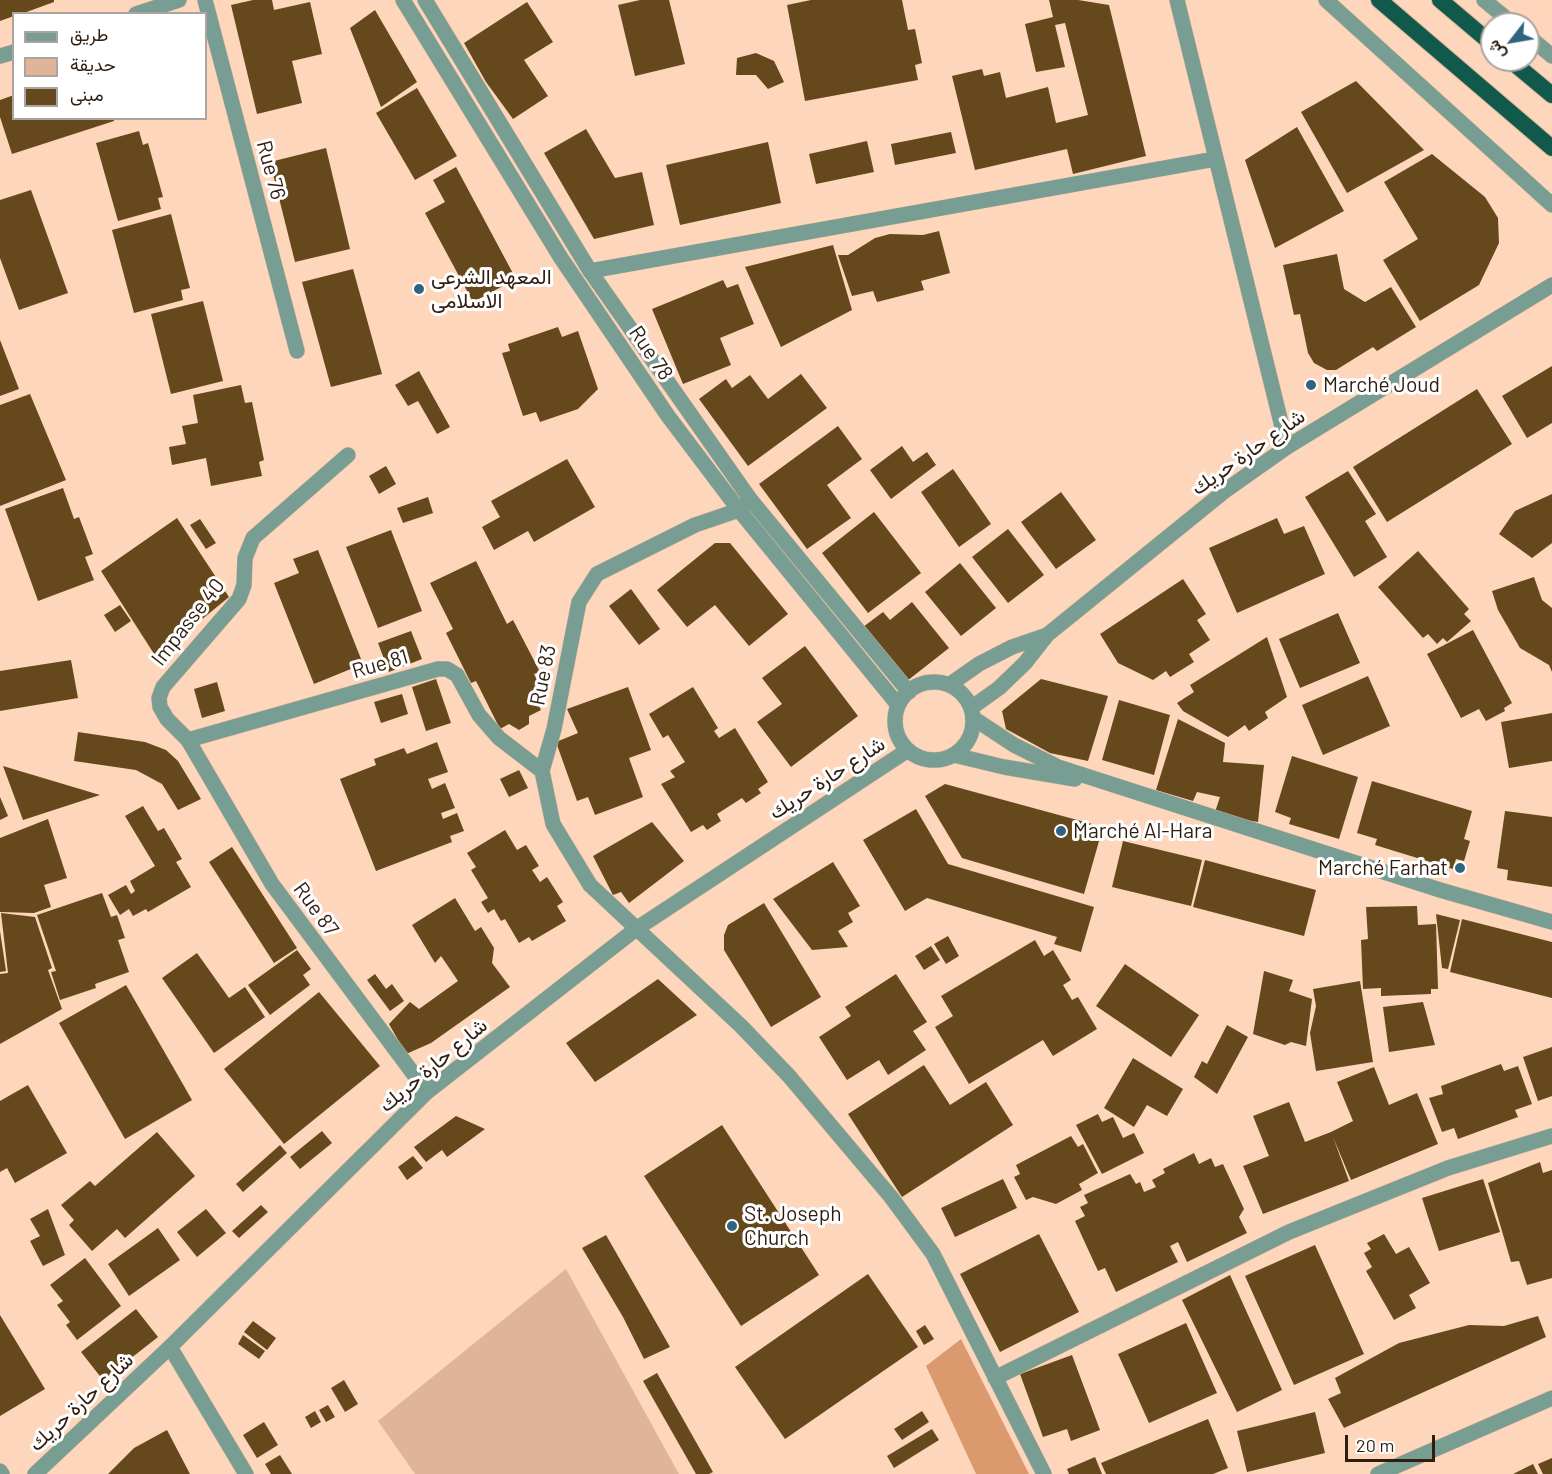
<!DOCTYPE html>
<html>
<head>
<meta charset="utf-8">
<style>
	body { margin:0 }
	#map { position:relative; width:1552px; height:1474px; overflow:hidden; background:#fed6bb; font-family:Barlow,Vazirmatn,sans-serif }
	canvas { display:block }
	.legend { position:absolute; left:12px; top:12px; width:195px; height:108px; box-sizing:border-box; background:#fff; border:2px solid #aca59f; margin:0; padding:8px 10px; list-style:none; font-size:18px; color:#2f1d10 }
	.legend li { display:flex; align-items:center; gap:12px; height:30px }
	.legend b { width:30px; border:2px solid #aca59f }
	.north { position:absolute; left:1480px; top:12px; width:60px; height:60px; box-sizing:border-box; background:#fff; border:2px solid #aca59f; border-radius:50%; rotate:239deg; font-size:16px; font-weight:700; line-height:24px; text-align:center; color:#2f1d10 }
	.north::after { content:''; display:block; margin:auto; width:21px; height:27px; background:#2f6380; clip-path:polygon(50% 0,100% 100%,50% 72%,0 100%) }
	.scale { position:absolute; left:1345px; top:1435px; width:90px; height:27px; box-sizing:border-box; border:3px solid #2f1d10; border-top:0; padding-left:8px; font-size:18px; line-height:21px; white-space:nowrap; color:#2f1d10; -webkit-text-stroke:4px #fff; paint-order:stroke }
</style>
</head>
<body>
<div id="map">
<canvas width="1552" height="1474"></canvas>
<ul class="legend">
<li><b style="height:8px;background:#789d92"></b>طريق</li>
<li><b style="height:16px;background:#dfb498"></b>حديقة</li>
<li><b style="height:16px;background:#65481b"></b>مبنى</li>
</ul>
<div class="north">ش</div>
<div class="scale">20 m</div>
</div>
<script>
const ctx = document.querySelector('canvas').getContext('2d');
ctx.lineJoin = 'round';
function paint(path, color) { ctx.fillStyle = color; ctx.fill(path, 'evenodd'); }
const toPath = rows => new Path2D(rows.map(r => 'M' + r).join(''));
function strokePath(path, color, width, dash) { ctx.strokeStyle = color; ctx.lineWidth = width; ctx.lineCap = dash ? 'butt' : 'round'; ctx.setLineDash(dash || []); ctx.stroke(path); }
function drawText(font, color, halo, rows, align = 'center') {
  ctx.font = font + ' Barlow,Vazirmatn,sans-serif'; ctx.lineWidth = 6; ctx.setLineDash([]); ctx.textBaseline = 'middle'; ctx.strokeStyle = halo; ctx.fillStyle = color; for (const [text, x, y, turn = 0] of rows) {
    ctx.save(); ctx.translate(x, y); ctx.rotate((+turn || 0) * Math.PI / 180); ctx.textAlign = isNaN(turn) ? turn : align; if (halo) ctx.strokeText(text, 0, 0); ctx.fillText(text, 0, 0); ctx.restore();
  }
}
paint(toPath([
	[566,1269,679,1474,415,1474,378,1421]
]), '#dfb498');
paint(toPath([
	[961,1339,1029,1474,976,1474,926,1366]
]), '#da9a6e');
paint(toPath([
	[0,0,54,0,54,2,21,14,14,14,14,16,0,21],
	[253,0,272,0,274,10,310,2,322,54,292,61,302,103,257,114,231,5],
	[640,0,669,0,685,64,635,76,618,5],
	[811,0,902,0,908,30,915,29,922,63,915,65,918,80,805,101,787,5],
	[1049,0,1078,0,1109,5,1146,156,1073,174,1067,149,975,170,952,76,982,69,984,76,1000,72,1006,98,1048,87,1056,123,1088,115,1065,23,1055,25,1065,67,1036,72,1025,24,1053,17],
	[527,2,553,42,524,60,548,96,513,119,486,82,464,43],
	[375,10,417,82,381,107,350,28],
	[756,53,774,61,784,82,768,89,756,75,736,75,737,58],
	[1356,81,1424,150,1347,193,1301,112],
	[417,88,457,156,415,180,376,113],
	[14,95,14,118,114,118,114,121,12,154,0,117,0,100],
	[1297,127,1344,211,1275,248,1245,160],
	[586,129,615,178,642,172,654,225,594,239,544,153],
	[139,131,143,145,148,143,163,197,158,198,161,209,118,221,96,143],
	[951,132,956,153,895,165,891,144],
	[867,141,874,172,816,184,809,154],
	[768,142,781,203,680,225,666,165],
	[326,148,350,249,295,262,270,162],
	[1432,154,1485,197,1498,218,1499,243,1479,285,1420,321,1383,260,1418,239,1384,182],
	[456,167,516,279,473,302,425,213,445,202,433,180],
	[31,190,68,293,19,310,0,258,0,200],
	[171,214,190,288,181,290,183,300,134,313,112,230],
	[939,231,950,273,921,281,924,290,877,302,873,291,852,296,838,255,848,255,875,238,890,234,923,235],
	[833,245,852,310,781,347,745,267],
	[1337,254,1344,289,1365,302,1391,287,1416,327,1377,351,1373,347,1336,370,1327,370,1314,363,1308,353,1300,314,1294,315,1283,265],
	[353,269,382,374,331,387,302,282],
	[723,280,727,288,738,284,754,324,720,338,731,365,683,384,652,309],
	[203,301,223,381,171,394,151,314],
	[558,327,562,337,578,331,598,389,578,409,540,422,536,412,523,416,502,353,510,351,508,344],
	[0,340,19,389,0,396],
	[1552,366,1552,423,1527,438,1502,396],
	[419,371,450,427,437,434,418,401,408,406,395,385],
	[801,374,827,408,748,466,699,399,726,379,732,388,750,375,768,399],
	[241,385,245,403,252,402,264,460,259,462,262,476,211,486,206,458,172,465,169,447,186,444,182,426,198,423,193,395],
	[1477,389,1512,444,1387,522,1353,467],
	[30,394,66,480,0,506,0,405],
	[838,426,862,459,827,485,851,518,807,549,759,484],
	[902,446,913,462,927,452,936,465,891,499,870,470],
	[567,459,595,507,534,542,528,531,494,550,482,527,500,517,491,501],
	[386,466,396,484,379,494,369,476],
	[953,469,991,524,959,547,921,492],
	[1348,471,1376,514,1365,521,1387,557,1354,577,1305,497],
	[63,488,74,519,79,517,93,554,85,557,94,580,38,601,5,509],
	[1061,492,1096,540,1056,569,1021,522],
	[1552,494,1552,543,1532,558,1499,534,1515,511],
	[428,497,433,513,403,523,397,508],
	[874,512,921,573,868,613,822,553],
	[177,518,229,597,156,657,101,571],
	[1277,518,1284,534,1304,526,1325,574,1237,613,1209,548],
	[200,519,216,543,206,549,190,525],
	[1008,529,1044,575,1008,603,972,557],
	[391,530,422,611,378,628,346,547],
	[715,543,730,543,788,614,749,646,715,605,687,627,657,590],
	[318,550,363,664,314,684,274,583,299,573,293,559],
	[1418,551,1469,609,1464,614,1471,621,1447,642,1443,638,1437,644,1428,634,1423,638,1378,587],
	[476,561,507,624,513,620,540,672,534,674,541,689,532,693,541,710,529,716,529,724,519,730,509,724,500,729,476,681,471,683,446,633,453,629,430,583],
	[960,563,996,608,961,636,925,592],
	[1534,577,1542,600,1552,608,1552,672,1549,665,1520,648,1498,610,1492,591],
	[1183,579,1206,614,1197,620,1210,640,1189,654,1194,662,1170,677,1166,671,1153,680,1118,663,1100,634],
	[631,589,660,629,639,645,609,606],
	[912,602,949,648,907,681,863,627,883,612,890,620],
	[120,605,131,621,115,632,104,615],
	[1338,613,1360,663,1300,688,1279,639],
	[1473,630,1512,703,1504,708,1505,711,1486,721,1479,709,1461,718,1427,654],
	[411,631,422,659,389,672,378,643],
	[1267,637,1287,697,1265,712,1268,718,1249,731,1245,725,1228,737,1183,711,1177,703,1194,692,1190,685],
	[805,646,858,716,791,767,757,722,782,704,762,678],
	[71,660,78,698,0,711,0,671],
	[1368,676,1390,726,1323,755,1302,705],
	[436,679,451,723,426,731,412,687],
	[1041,679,1108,696,1088,761,1050,753,1006,729,1002,711],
	[217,682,225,711,202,718,194,689],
	[628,687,651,750,629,758,643,797,595,815,588,797,577,801,556,742,578,733,567,709],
	[693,687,718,728,714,731,719,738,735,728,768,782,758,789,761,793,746,803,742,798,717,814,721,821,707,830,703,825,691,832,661,784,675,777,670,771,685,762,668,735,663,738,649,714],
	[402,694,408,714,381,723,374,702],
	[1119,700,1170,715,1154,775,1102,760],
	[1552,713,1552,761,1509,768,1501,722],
	[1178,719,1225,743,1223,762,1264,765,1258,822,1214,815,1220,797,1197,792,1193,801,1156,790],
	[78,732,145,742,166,750,178,761,201,799,178,810,162,784,136,770,74,761],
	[437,742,448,772,428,779,432,789,445,783,455,808,441,813,443,819,457,813,464,831,450,836,452,842,376,871,340,779,376,765,374,759,404,748,407,754],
	[1292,756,1358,777,1339,839,1289,824,1291,818,1275,812],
	[3,766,100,795,23,820],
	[519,770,528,788,509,797,500,779],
	[1372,781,1472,811,1464,839,1470,841,1464,861,1456,859,1453,869,1375,845,1377,839,1357,833],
	[945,784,1103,827,1084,894,962,858,925,796],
	[0,797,8,816,0,820],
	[143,806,158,831,164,828,182,859,176,862,191,887,148,912,146,909,133,916,129,909,120,915,108,895,126,885,131,894,135,891,130,881,155,866,125,816],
	[916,809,948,864,1094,907,1081,952,1054,944,1057,937,927,898,905,911,863,840],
	[1505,811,1552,817,1552,887,1507,880,1508,870,1497,868],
	[48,819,67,878,44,885,51,907,34,913,0,912,0,838],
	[652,822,684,861,629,903,621,892,613,895,593,856],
	[505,830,517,850,526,845,539,866,532,870,540,882,547,877,563,902,557,906,566,921,532,941,529,937,519,943,505,919,501,921,494,909,488,913,481,902,488,898,471,870,476,867,467,853],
	[1123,841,1202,860,1191,906,1112,887],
	[232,847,297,948,274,963,209,862],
	[1205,860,1316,890,1304,936,1193,907],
	[833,862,860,906,848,913,853,922,838,931,848,947,812,950,773,899],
	[102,893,111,917,117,915,125,938,118,940,129,972,95,984,96,988,60,1000,51,972,56,971,37,915],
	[455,898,475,931,481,927,494,948,492,963,510,987,431,1043,406,1054,389,1024,410,1002,419,1009,458,981,441,956,435,963,412,925],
	[764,903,821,997,771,1027,724,950,724,935,728,925],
	[1417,906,1418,925,1436,924,1438,989,1431,989,1431,994,1381,996,1381,988,1363,989,1361,940,1368,939,1366,907],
	[1,913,35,917,52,968,48,970,62,1009,0,1044,0,974,8,973],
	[1436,914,1460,920,1448,969,1442,968],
	[1462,919,1552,942,1552,998,1450,972],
	[0,931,6,971,0,972],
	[948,936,959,956,946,964,934,944],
	[1035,940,1044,956,1053,950,1071,980,1063,985,1072,1000,1078,997,1097,1029,1053,1056,1043,1040,969,1084,935,1027,953,1016,941,996],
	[931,946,940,960,924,970,915,956],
	[297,950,311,969,303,975,310,985,270,1015,248,985],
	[197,953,229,998,245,987,265,1017,214,1053,162,978],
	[1125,964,1199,1015,1171,1057,1096,1006],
	[1264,971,1293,980,1289,991,1312,999,1306,1046,1291,1042,1285,1045,1253,1034],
	[375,974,386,989,392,984,404,1001,390,1011,367,980],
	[896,974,927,1022,913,1031,926,1050,888,1075,879,1060,847,1080,819,1037,851,1016,845,1007],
	[658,979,697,1015,595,1082,566,1043],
	[1360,981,1373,1062,1316,1071,1310,1033,1316,1006,1313,989],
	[126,985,192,1100,125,1139,59,1023],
	[319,992,380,1066,284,1144,224,1069],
	[1423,1002,1435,1045,1389,1052,1383,1007],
	[1227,1025,1248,1037,1217,1094,1194,1077,1202,1061,1207,1064],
	[1552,1047,1552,1096,1538,1101,1523,1057],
	[1133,1058,1183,1089,1167,1116,1147,1105,1134,1127,1104,1108],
	[1501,1064,1504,1071,1518,1066,1532,1104,1515,1110,1518,1117,1458,1139,1454,1128,1442,1132,1429,1098,1443,1094,1441,1086],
	[924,1065,950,1105,986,1082,1013,1125,902,1197,848,1114],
	[1374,1067,1389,1105,1417,1093,1438,1144,1351,1180,1333,1137,1349,1181,1263,1214,1243,1166,1269,1156,1253,1116,1289,1102,1305,1142,1331,1132,1353,1121,1337,1082],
	[28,1085,67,1153,15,1183,7,1168,0,1172,0,1101],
	[1098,1114,1102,1122,1113,1117,1123,1138,1134,1133,1144,1153,1102,1174,1076,1125],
	[456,1116,485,1129,447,1157,442,1150,426,1162,414,1147],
	[722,1125,819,1275,741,1326,644,1176],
	[322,1131,332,1143,300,1169,290,1157],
	[157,1132,195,1176,125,1238,117,1229,92,1251,69,1225,74,1220,61,1205,90,1181,95,1186],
	[1071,1136,1078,1147,1083,1144,1098,1173,1079,1184,1082,1190,1056,1204,1033,1197,1026,1200,1014,1177,1020,1174,1016,1165],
	[280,1145,287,1153,243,1192,236,1184],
	[1194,1153,1199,1164,1211,1158,1215,1167,1223,1164,1244,1209,1239,1217,1247,1233,1187,1262,1178,1242,1170,1246,1178,1262,1116,1292,1105,1268,1098,1271,1075,1221,1085,1216,1080,1207,1088,1203,1084,1195,1130,1174,1136,1184,1140,1182,1144,1192,1156,1187,1152,1180,1165,1173,1163,1169],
	[413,1156,423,1168,407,1180,398,1167],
	[1540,1162,1543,1173,1552,1170,1552,1278,1527,1285,1519,1261,1511,1262,1488,1183],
	[1003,1179,1017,1208,955,1237,941,1208],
	[1483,1179,1500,1232,1439,1251,1422,1198],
	[261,1205,268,1212,239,1238,232,1231],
	[48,1209,65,1255,43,1266,30,1241,40,1236,30,1219],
	[206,1209,226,1233,197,1257,177,1232],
	[158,1228,180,1260,129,1296,108,1264],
	[1039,1234,1079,1312,1000,1352,960,1274],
	[1384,1234,1396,1254,1409,1247,1430,1283,1409,1295,1416,1308,1394,1320,1366,1271,1372,1267,1364,1253,1371,1249,1367,1243],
	[606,1235,670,1347,644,1359,623,1317,582,1248],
	[1315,1245,1364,1354,1294,1385,1245,1276],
	[85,1258,121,1306,77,1340,66,1325,70,1322,57,1305,63,1301,50,1285],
	[868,1274,918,1347,785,1439,735,1367],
	[1230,1275,1282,1390,1237,1412,1182,1300],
	[136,1309,158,1337,103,1380,81,1352],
	[0,1315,45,1389,0,1416],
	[1538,1316,1546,1337,1344,1428,1328,1399,1341,1393,1335,1378,1399,1343,1469,1325,1504,1326],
	[253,1321,276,1338,267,1350,244,1332],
	[1186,1323,1217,1393,1149,1423,1118,1354],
	[925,1325,934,1339,924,1345,916,1331],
	[243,1335,265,1351,259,1359,238,1344],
	[1072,1355,1100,1430,1071,1441,1067,1429,1043,1437,1020,1374],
	[657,1373,713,1472,709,1474,696,1474,643,1381],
	[344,1380,358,1404,345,1412,331,1388],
	[328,1405,335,1417,326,1422,319,1410],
	[315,1411,321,1422,311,1428,305,1417],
	[922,1411,929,1422,902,1440,894,1429],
	[1315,1412,1325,1453,1247,1472,1237,1431],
	[1208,1419,1228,1468,1213,1474,1106,1474,1101,1463],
	[264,1422,278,1445,257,1458,243,1435],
	[932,1429,939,1440,894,1468,887,1456],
	[167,1430,190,1474,108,1474,134,1448],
	[280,1455,292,1474,271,1474,265,1464],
	[1095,1457,1102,1474,1069,1474,1067,1469],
	[1552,1458,1552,1474,1543,1474,1538,1464],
	[1533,1464,1538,1474,1513,1474]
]), '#65481b');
const service = toPath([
	[188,740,167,719,160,707,159,698,163,687,239,599,244,585,245,558,253,538,348,455],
	[170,1347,246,1474]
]);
const minor = toPath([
	[205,0,297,351],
	[1177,0,1287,447],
	[136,14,179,0],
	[0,56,14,52],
	[590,271,1215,159],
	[748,502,739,510,695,525,597,574,579,602,554,729,542,771,553,824,590,885,741,1026,789,1076,891,1197,933,1254,1044,1474],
	[973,718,1014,745,1058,767,1440,890,1552,922],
	[954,755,1004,767,1075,779],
	[427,1092,272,884,188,740,438,669,447,669,457,675,479,715,499,738,542,771],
	[995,1378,1289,1232,1448,1168,1552,1136],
	[0,1471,2,1474],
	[1378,1474,1552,1398]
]);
const tertiary = toPath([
	[403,0,561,258,668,416,739,510,898,705],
	[425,0,590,271,750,499,909,692],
	[1326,0,1552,205],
	[1484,0,1513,24],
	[1528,36,1552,56],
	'895 721a39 39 0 1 1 78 0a39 39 0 1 1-78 0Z',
	[949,685,979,664,1012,647,1047,635],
	[971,708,999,688,1025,663,1047,635,1226,490,1287,447,1552,285],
	[35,1474,170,1347,427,1092,636,929,908,750]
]);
const trunk = toPath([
	[1379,0,1552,148],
	[1440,0,1492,44],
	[1510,60,1552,95]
]);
strokePath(service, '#d9b59c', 16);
strokePath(minor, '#d9b59c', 16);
strokePath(tertiary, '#d9b59c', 16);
strokePath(trunk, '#d9b59c', 18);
strokePath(service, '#789d92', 15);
strokePath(minor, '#789d92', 15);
strokePath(tertiary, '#789d92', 15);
strokePath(trunk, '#11594a', 16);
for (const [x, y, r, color] of [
	[419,289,6,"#2f6380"],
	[1311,385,6,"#2f6380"],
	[1061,831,6,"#2f6380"],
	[1460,868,6,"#2f6380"],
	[732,1226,6,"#2f6380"]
]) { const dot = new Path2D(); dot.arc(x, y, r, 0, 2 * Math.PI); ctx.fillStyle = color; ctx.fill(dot); strokePath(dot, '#fff', 2); }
drawText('21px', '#2f1d10', '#fff', [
	["Rue 76",271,170,75],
	["Rue 78",651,353,56],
	["شارع حارة حريك",1248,452,-35],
	["Impasse 40",188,622,-52],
	["Rue 81",380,664,-16],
	["Rue 83",543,675,-79],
	["شارع حارة حريك",827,778,-33],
	["Rue 87",316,909,54],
	["شارع حارة حريك",433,1065,-40],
	["شارع حارة حريك",81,1402,-43]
]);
drawText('21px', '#2f1d10', '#fff', [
	["المعهد الشرعى",431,277],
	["الاسلامى",431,301],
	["Marché Joud",1323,385],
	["Marché Al-Hara",1073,831],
	["Marché Farhat",1448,868,"right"],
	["St. Joseph",744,1214],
	["Church",744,1238]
], 'left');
</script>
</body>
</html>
